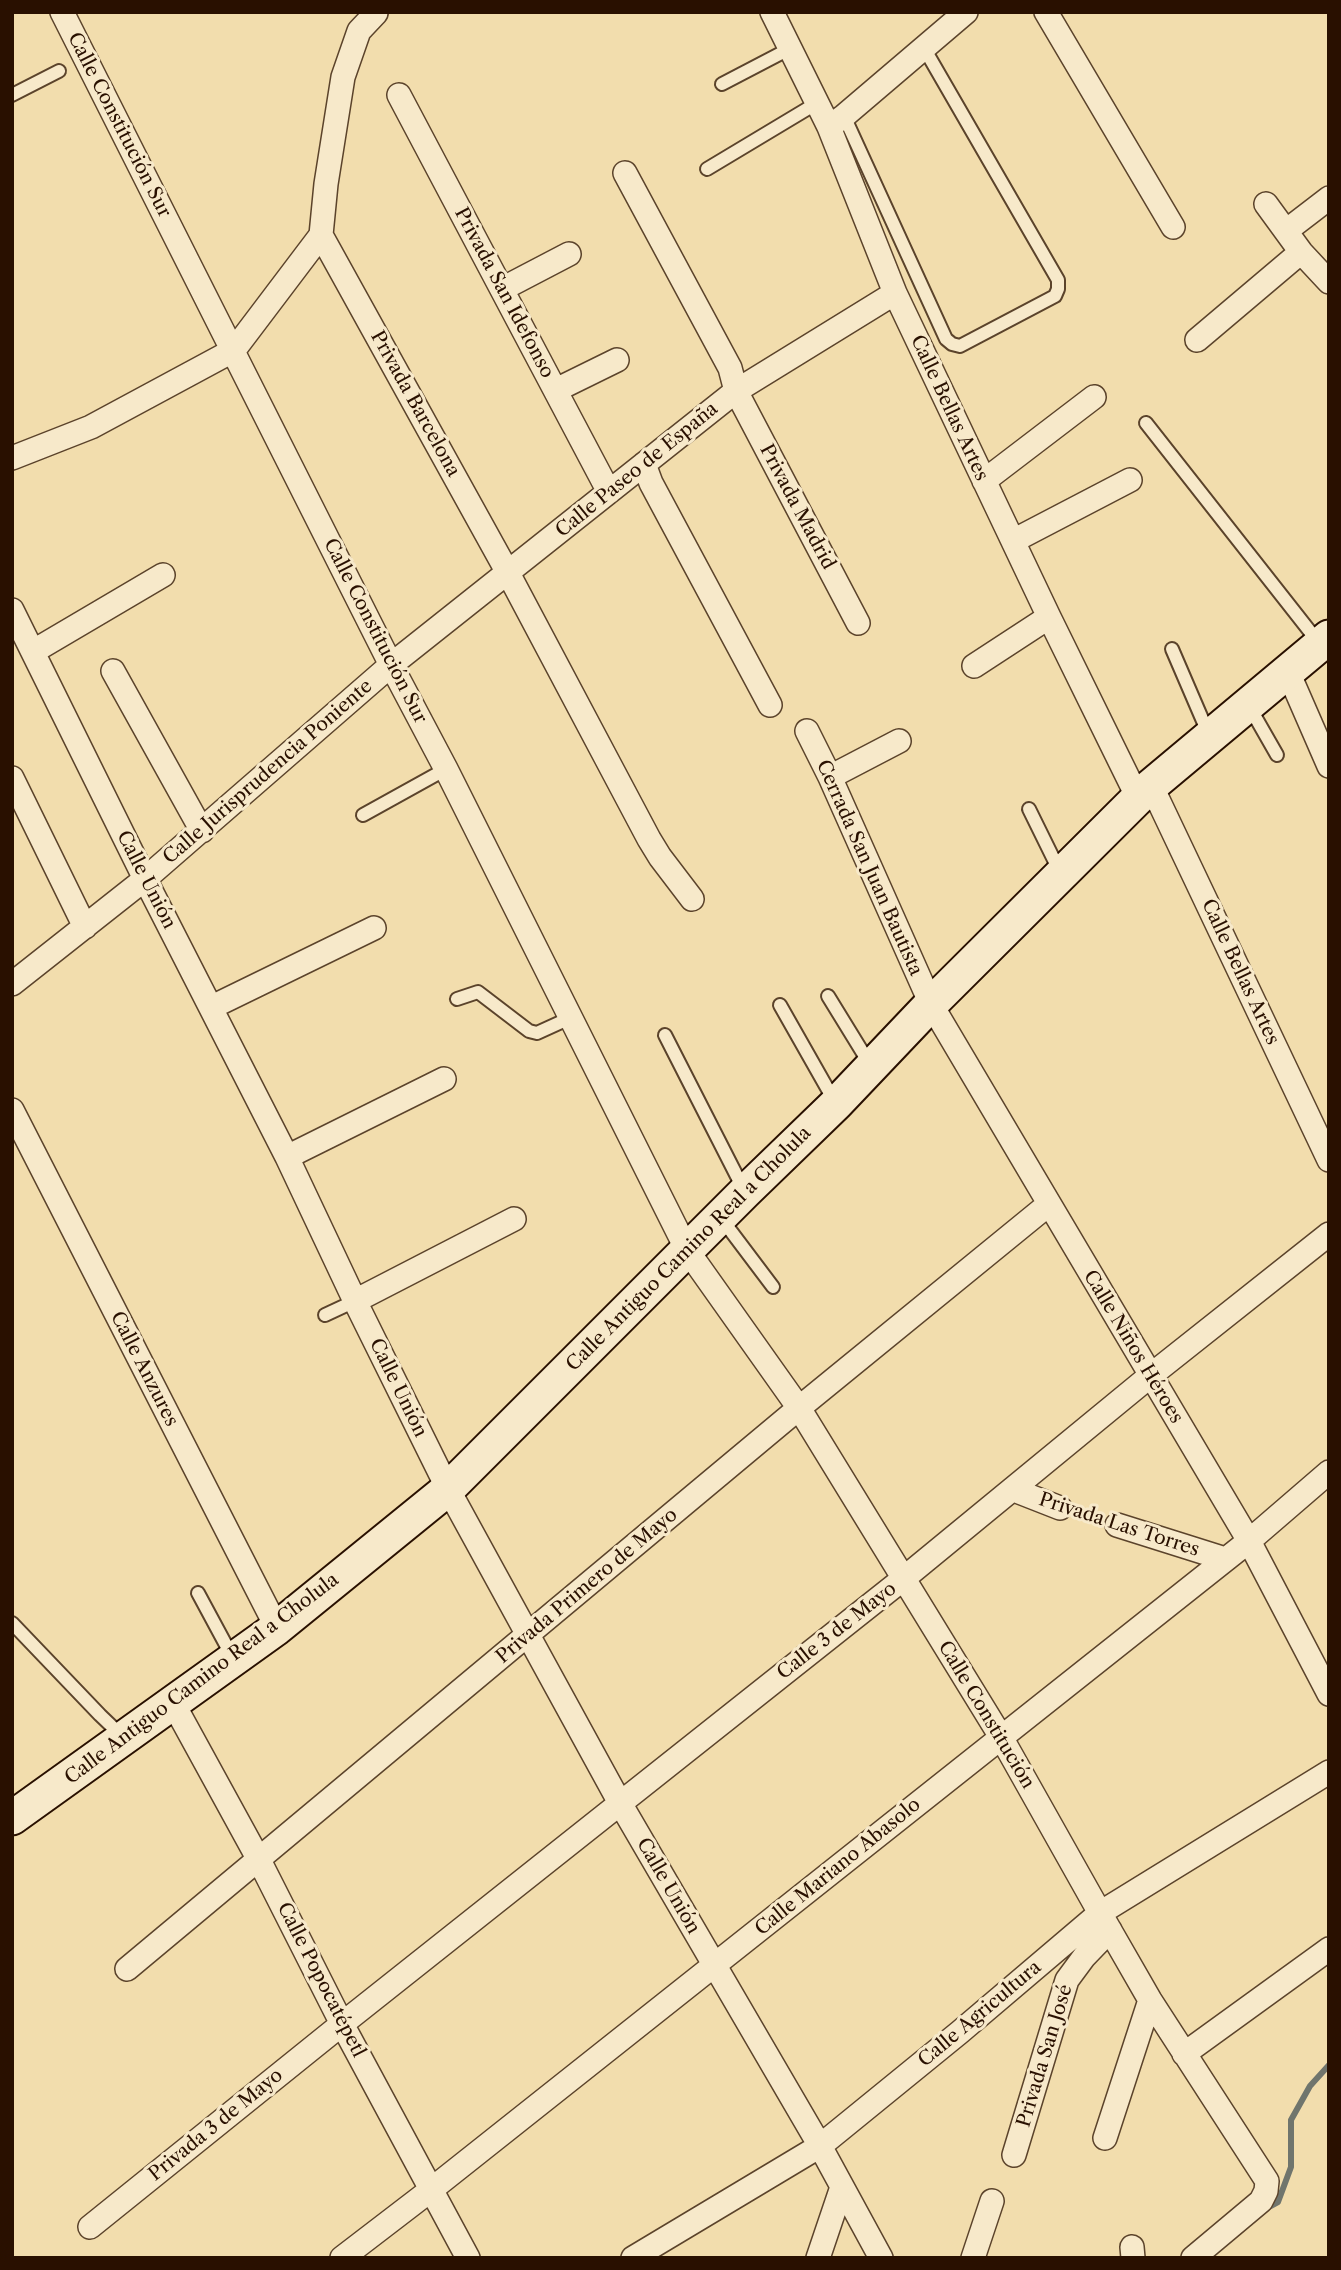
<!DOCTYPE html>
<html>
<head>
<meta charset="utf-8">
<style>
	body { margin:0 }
	#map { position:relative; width:1341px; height:2270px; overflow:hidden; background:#f2ddad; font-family:"Libre Caslon Text",serif }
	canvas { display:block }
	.frame { position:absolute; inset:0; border:14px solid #291000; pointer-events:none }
</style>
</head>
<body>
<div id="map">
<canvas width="1341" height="2270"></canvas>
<div class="frame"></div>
</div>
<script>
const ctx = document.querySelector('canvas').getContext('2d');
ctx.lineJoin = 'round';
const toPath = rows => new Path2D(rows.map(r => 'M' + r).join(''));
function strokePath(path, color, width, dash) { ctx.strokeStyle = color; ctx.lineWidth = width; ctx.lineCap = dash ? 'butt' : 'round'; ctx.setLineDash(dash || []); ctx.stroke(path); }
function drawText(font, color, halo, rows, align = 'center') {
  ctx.font = font + ' "Libre Caslon Text",serif'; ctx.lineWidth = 6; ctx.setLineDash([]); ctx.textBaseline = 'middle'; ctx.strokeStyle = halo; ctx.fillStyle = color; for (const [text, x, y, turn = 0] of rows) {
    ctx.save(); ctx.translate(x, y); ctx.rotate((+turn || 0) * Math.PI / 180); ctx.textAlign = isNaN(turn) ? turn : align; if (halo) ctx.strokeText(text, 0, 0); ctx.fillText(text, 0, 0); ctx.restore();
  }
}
strokePath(toPath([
	[1265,2209,1278,2202,1291,2167,1291,2120,1310,2086,1329,2065]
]), '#70756d', 6);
const service = toPath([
	[722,84,791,48],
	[12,95,59,71],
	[844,116,946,339,952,344,960,346,1055,296,1058,289,1058,280,924,48],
	[707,169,817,103],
	[1146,423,1319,643],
	[1172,649,1209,735],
	[1249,706,1277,755],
	[1029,809,1060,872],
	[363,815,446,769],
	[828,996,871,1066],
	[457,999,478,992,529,1031,537,1033,570,1018],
	[780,1005,835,1102],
	[665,1035,744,1190],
	[721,1218,773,1287],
	[325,1315,355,1301],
	[198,1593,233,1658],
	[12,1623,100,1715,124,1738]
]);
const minor = toPath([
	[62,12,391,665,446,769,687,1250,799,1408,1001,1737,1100,1913,1150,2000,1267,2181,1266,2191,1261,2201,1193,2258],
	[772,12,829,127,895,293,1049,617,1138,798],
	[1046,12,1173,227],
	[399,95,609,492],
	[829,127,844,116,966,12],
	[625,173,730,368,736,391,858,623],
	[1266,204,1301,252,1329,282],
	[1286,231,1329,198],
	[321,235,508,573,649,839,660,857,692,899],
	[502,289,569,254],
	[1197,340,1301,252],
	[556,390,617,360],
	[12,458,91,427,234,350,321,235,326,184,343,77,359,31,376,13],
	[644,464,651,483,770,705],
	[984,481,1094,397],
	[1013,541,1130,480],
	[12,610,145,879,287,1157,355,1301,448,1489,620,1803,820,2146,881,2258],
	[34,651,163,575],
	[974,666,1049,617],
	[113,671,202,831],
	[1288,672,1329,766],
	[807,731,830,777,931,1004,1249,1541,1329,1694],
	[830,777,899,741],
	[12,778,85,927],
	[1151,785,1329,1160],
	[12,984,145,879,391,665,736,391,895,293],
	[212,1007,374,928],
	[12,1110,277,1628],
	[287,1157,444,1079],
	[355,1301,514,1219],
	[1014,1490,1060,1508],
	[1117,1525,1225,1559],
	[173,1703,259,1860,342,2024,468,2258],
	[127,1969,799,1408,1049,1204],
	[1184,2054,1329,1949],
	[1105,2138,1150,2000],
	[1014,2155,1067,1980,1084,1957,1110,1930],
	[90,2227,342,2024,903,1579,1150,1376,1329,1234],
	[1132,2247,1133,2258],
	[342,2258,432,2189,1249,1541,1329,1472],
	[633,2258,820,2146,960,2032,1100,1913,1329,1772],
	[818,2258,842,2187],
	[973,2258,992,2201]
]);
const secondary = toPath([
	[12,1818,277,1628,448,1489,745,1192,836,1104,931,1004,1146,790,1329,637]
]);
strokePath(service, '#5b432b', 16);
strokePath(minor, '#5b432b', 26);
strokePath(secondary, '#291000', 37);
strokePath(toPath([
	[1078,1514,1098,1519]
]), '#291000', 3.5, [5, 3.5]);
strokePath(service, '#f7e9ca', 12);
strokePath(minor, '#f7e9ca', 23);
strokePath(secondary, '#f7e9ca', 33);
drawText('19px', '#291000', '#f7e9ca', [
	["Calle Constitución Sur",119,125,63],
	["Privada San Idefonso",504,293,62],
	["Privada Barcelona",415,404,61],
	["Calle Bellas Artes",949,408,65],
	["Calle Paseo de España",637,470,-39],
	["Privada Madrid",797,507,62],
	["Calle Constitución Sur",375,631,63],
	["Calle Jurisprudencia Poniente",268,772,-41],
	["Cerrada San Juan Bautista",869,868,66],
	["Calle Unión",146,880,63],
	["Calle Bellas Artes",1240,972,65],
	["Calle Antiguo Camino Real a Cholula",689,1249,-45],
	["Calle Niños Héroes",1133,1347,59],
	["Calle Anzures",144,1369,63],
	["Calle Unión",398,1388,64],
	["Privada Las Torres",1119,1525,18],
	["Privada Primero de Mayo",587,1586,-40],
	["Calle 3 de Mayo",837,1631,-38],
	["Calle Antiguo Camino Real a Cholula",202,1679,-37],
	["Calle Constitución",986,1715,59],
	["Calle Mariano Abasolo",838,1867,-39],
	["Calle Unión",668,1886,60],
	["Calle Popocatépetl",321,1980,63],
	["Calle Agricultura",980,2014,-40],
	["Privada San José",1045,2056,-73],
	["Privada 3 de Mayo",216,2125,-39]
]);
</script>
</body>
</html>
